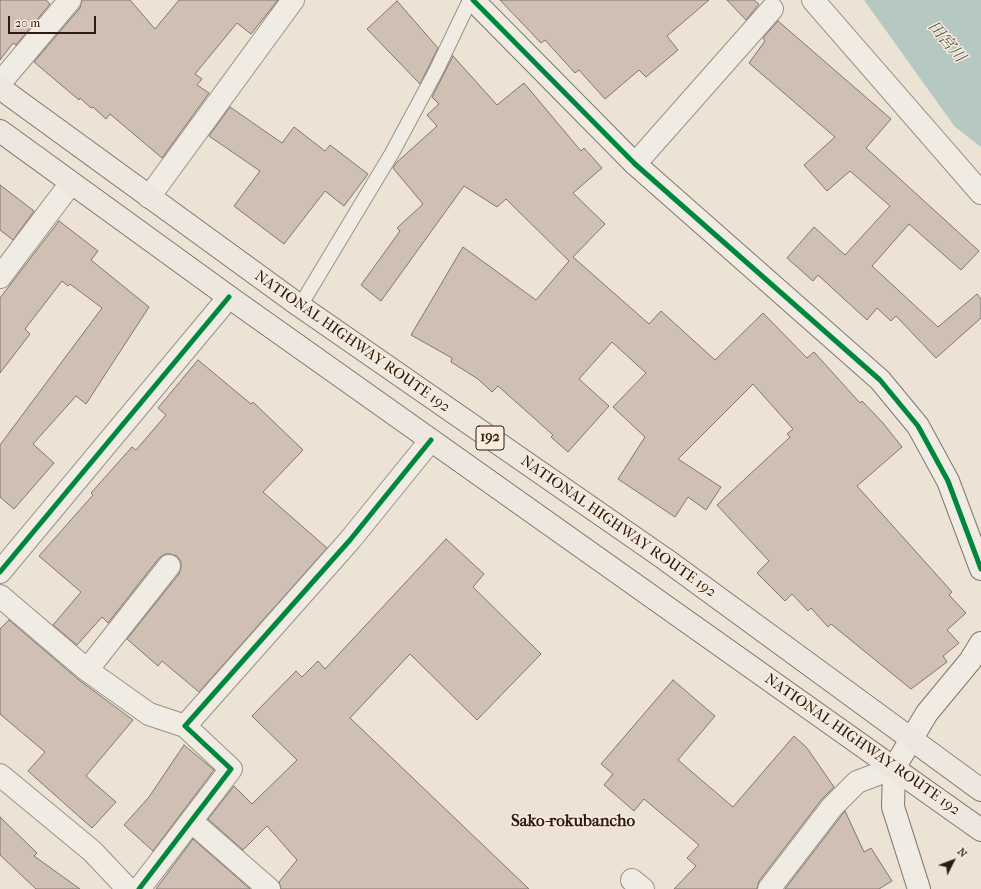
<!DOCTYPE html>
<html>
<head>
<meta charset="utf-8">
<style>
	body { margin:0 }
	#map { position:relative; width:981px; height:889px; overflow:hidden; background:#ece3d4; font-family:"IM FELL French Canon",serif }
	canvas { display:block }
	.north { position:absolute; left:933px; top:841px; width:40px; height:40px; -webkit-text-stroke:3px #faeddd; paint-order:stroke; rotate:48deg; font-size:11px; font-weight:700; line-height:16px; text-align:center; color:#2e1b11 }
	.north::after { content:''; display:block; margin:auto; width:14px; height:18px; background:#2e1b11; clip-path:polygon(50% 0,100% 100%,50% 72%,0 100%) }
	.scale { position:absolute; left:8px; top:16px; width:88px; height:18px; box-sizing:border-box; border:2px solid #2e1b11; border-top:0; padding-left:5px; font-size:12px; line-height:14px; white-space:nowrap; color:#2e1b11; -webkit-text-stroke:3px #faeddd; paint-order:stroke }
</style>
</head>
<body>
<div id="map">
<canvas width="981" height="889"></canvas>
<div class="north">N</div>
<div class="scale">20 m</div>
</div>
<script>
const ctx = document.querySelector('canvas').getContext('2d');
ctx.lineJoin = 'round';
function paint(path, color) { ctx.fillStyle = color; ctx.fill(path, 'evenodd'); }
const toPath = rows => new Path2D(rows.map(r => 'M' + r).join(''));
function strokePath(path, color, width, dash) { ctx.strokeStyle = color; ctx.lineWidth = width; ctx.lineCap = dash ? 'butt' : 'round'; ctx.setLineDash(dash || []); ctx.stroke(path); }
function drawText(font, color, halo, rows, align = 'center') {
  ctx.font = font + ' "IM FELL French Canon","Noto Serif JP",serif'; ctx.lineWidth = 3; ctx.setLineDash([]); ctx.textBaseline = 'middle'; ctx.strokeStyle = halo; ctx.fillStyle = color; for (const [text, x, y, turn = 0] of rows) {
    ctx.save(); ctx.translate(x, y); ctx.rotate((+turn || 0) * Math.PI / 180); ctx.textAlign = isNaN(turn) ? turn : align; if (halo) ctx.strokeText(text, 0, 0); ctx.fillText(text, 0, 0); ctx.restore();
  }
}
paint(toPath([
	[864,0,981,0,981,147,955,127]
]), '#b5c9c2');
const building = toPath([
	[0,0,46,0,50,4,16,45,13,43,0,60,0,0],
	[82,0,130,0,155,29,179,0,278,0,251,34,237,23,195,74,202,79,197,85,209,93,162,158,110,114,106,119,93,107,91,108,80,98,79,100,34,62,80,8,82,0],
	[500,0,709,0,667,36,678,50,646,77,639,70,605,99,579,70,575,73,545,40,541,43,500,0],
	[727,0,754,0,759,4,746,20,727,0],
	[397,1,438,48,420,84,367,29,397,1],
	[778,21,891,119,866,148,979,251,961,270,909,224,872,266,938,327,977,294,981,299,981,318,936,358,896,316,891,321,877,308,867,320,818,275,813,281,787,258,814,227,845,255,890,206,850,171,827,191,804,165,835,137,749,63,765,41,763,38,778,21],
	[453,56,497,105,524,83,581,151,584,148,602,168,573,193,605,224,573,257,649,324,661,311,715,360,763,313,807,358,814,352,860,403,862,401,883,423,902,447,857,486,952,592,949,595,966,613,947,630,959,643,943,656,947,662,911,689,831,624,828,627,811,608,808,611,792,594,785,601,757,573,769,561,717,505,790,437,787,434,793,429,753,384,678,459,721,487,706,510,688,497,675,517,618,479,645,437,613,407,646,373,612,342,579,379,609,406,568,452,551,437,553,435,498,386,492,392,478,379,451,362,452,358,411,335,463,247,536,300,569,261,506,199,497,207,464,186,381,301,361,285,400,231,397,228,423,204,393,168,396,163,437,126,427,115,439,104,432,97,453,56],
	[230,107,282,143,294,127,325,151,330,145,368,174,344,206,325,191,284,244,234,206,260,171,209,136,230,107],
	[0,185,34,211,13,240,0,230,0,185],
	[59,221,98,251,91,260,149,307,86,404,76,396,33,444,54,463,14,509,0,497,0,445,102,308,70,284,68,286,62,281,25,329,30,334,0,373,0,298,59,221],
	[198,360,251,404,253,402,303,450,263,492,327,548,199,692,162,661,158,666,127,639,179,574,181,567,181,562,177,556,170,554,165,554,159,558,108,623,102,617,77,645,53,625,81,592,39,556,93,495,91,493,132,447,136,450,166,415,158,408,198,360],
	[446,539,484,574,473,587,541,654,477,720,410,654,350,718,529,889,281,889,279,882,297,860,267,826,243,850,208,819,234,786,252,804,297,760,252,716,296,671,302,677,318,661,325,669,446,539],
	[9,620,79,680,133,720,86,776,116,802,92,828,28,771,45,752,0,714,0,629,9,620],
	[673,680,715,716,678,760,733,807,794,736,807,748,834,787,822,799,759,881,757,889,674,889,696,866,687,858,699,845,644,799,634,811,604,785,613,774,601,764,673,680],
	[184,745,214,770,153,851,124,825,149,797,184,745],
	[845,811,864,852,871,848,892,881,879,889,785,889,845,811],
	[0,817,37,853,34,856,80,889,36,889,0,855,0,817],
	[193,839,250,889,156,889,193,839]
]);
paint(building, '#d0bfb3');
strokePath(building, '#7f776e', 1);
const lane = toPath([
	[300,306,392,153,436,71,470,0]
]);
const street = toPath([
	[813,0,981,193],
	[0,83,70,0],
	[635,164,772,9],
	[149,197,293,0],
	[0,277,71,183],
	[0,572,229,297],
	[0,596,87,670,149,714,185,726],
	[87,670,169,566],
	[0,775,92,851,128,889],
	[191,821,269,889],
	[632,880,643,889],
	[139,889,231,769,185,726,350,540,431,440],
	[769,889,832,807,857,782,894,768]
]);
const secondary = toPath([
	[473,0,635,164,880,380,918,426,948,481,981,569],
	[919,889,893,807,894,768,927,713,970,661,981,643]
]);
const highway = toPath([
	[0,88,300,306,665,559,981,790],
	[0,131,229,297,981,830]
]);
strokePath(lane, '#999288', 16);
strokePath(street, '#999288', 24);
strokePath(secondary, '#7f776e', 24);
strokePath(highway, '#7f776e', 24);
strokePath(lane, '#f0ebe3', 14);
strokePath(street, '#f0ebe3', 22);
strokePath(secondary, '#f0ebe3', 22);
strokePath(highway, '#ede7df', 22);
strokePath(toPath([
	[473,0,635,164,880,380,918,426,948,481,981,569],
	[0,572,229,297],
	[139,889,231,769,185,726,350,540,431,440]
]), '#00873e', 5);
for (const [x, y, w] of [
	[490,438,28]
]) { const box = new Path2D(); box.roundRect(x - w / 2, y - 12, w, 24, 3); ctx.fillStyle = '#faeddd'; ctx.fill(box); strokePath(box, '#2e1b11', 1); }
drawText('bold 14px', '#2e1b11', null, [
	["192",490,438]
]);
drawText('15px', '#2e1b11', '#faeddd', [
	["NATIONAL HIGHWAY ROUTE 192",352,342,35],
	["NATIONAL HIGHWAY ROUTE 192",618,527,35],
	["NATIONAL HIGHWAY ROUTE 192",862,745,35]
]);
drawText('italic 16px', '#55544c', '#faeddd', [
	["田宮川",946,42,50]
]);
drawText('bold 17px', '#2e1b11', '#faeddd', [
	["Sako-rokubancho",573,822]
]);
</script>
</body>
</html>
